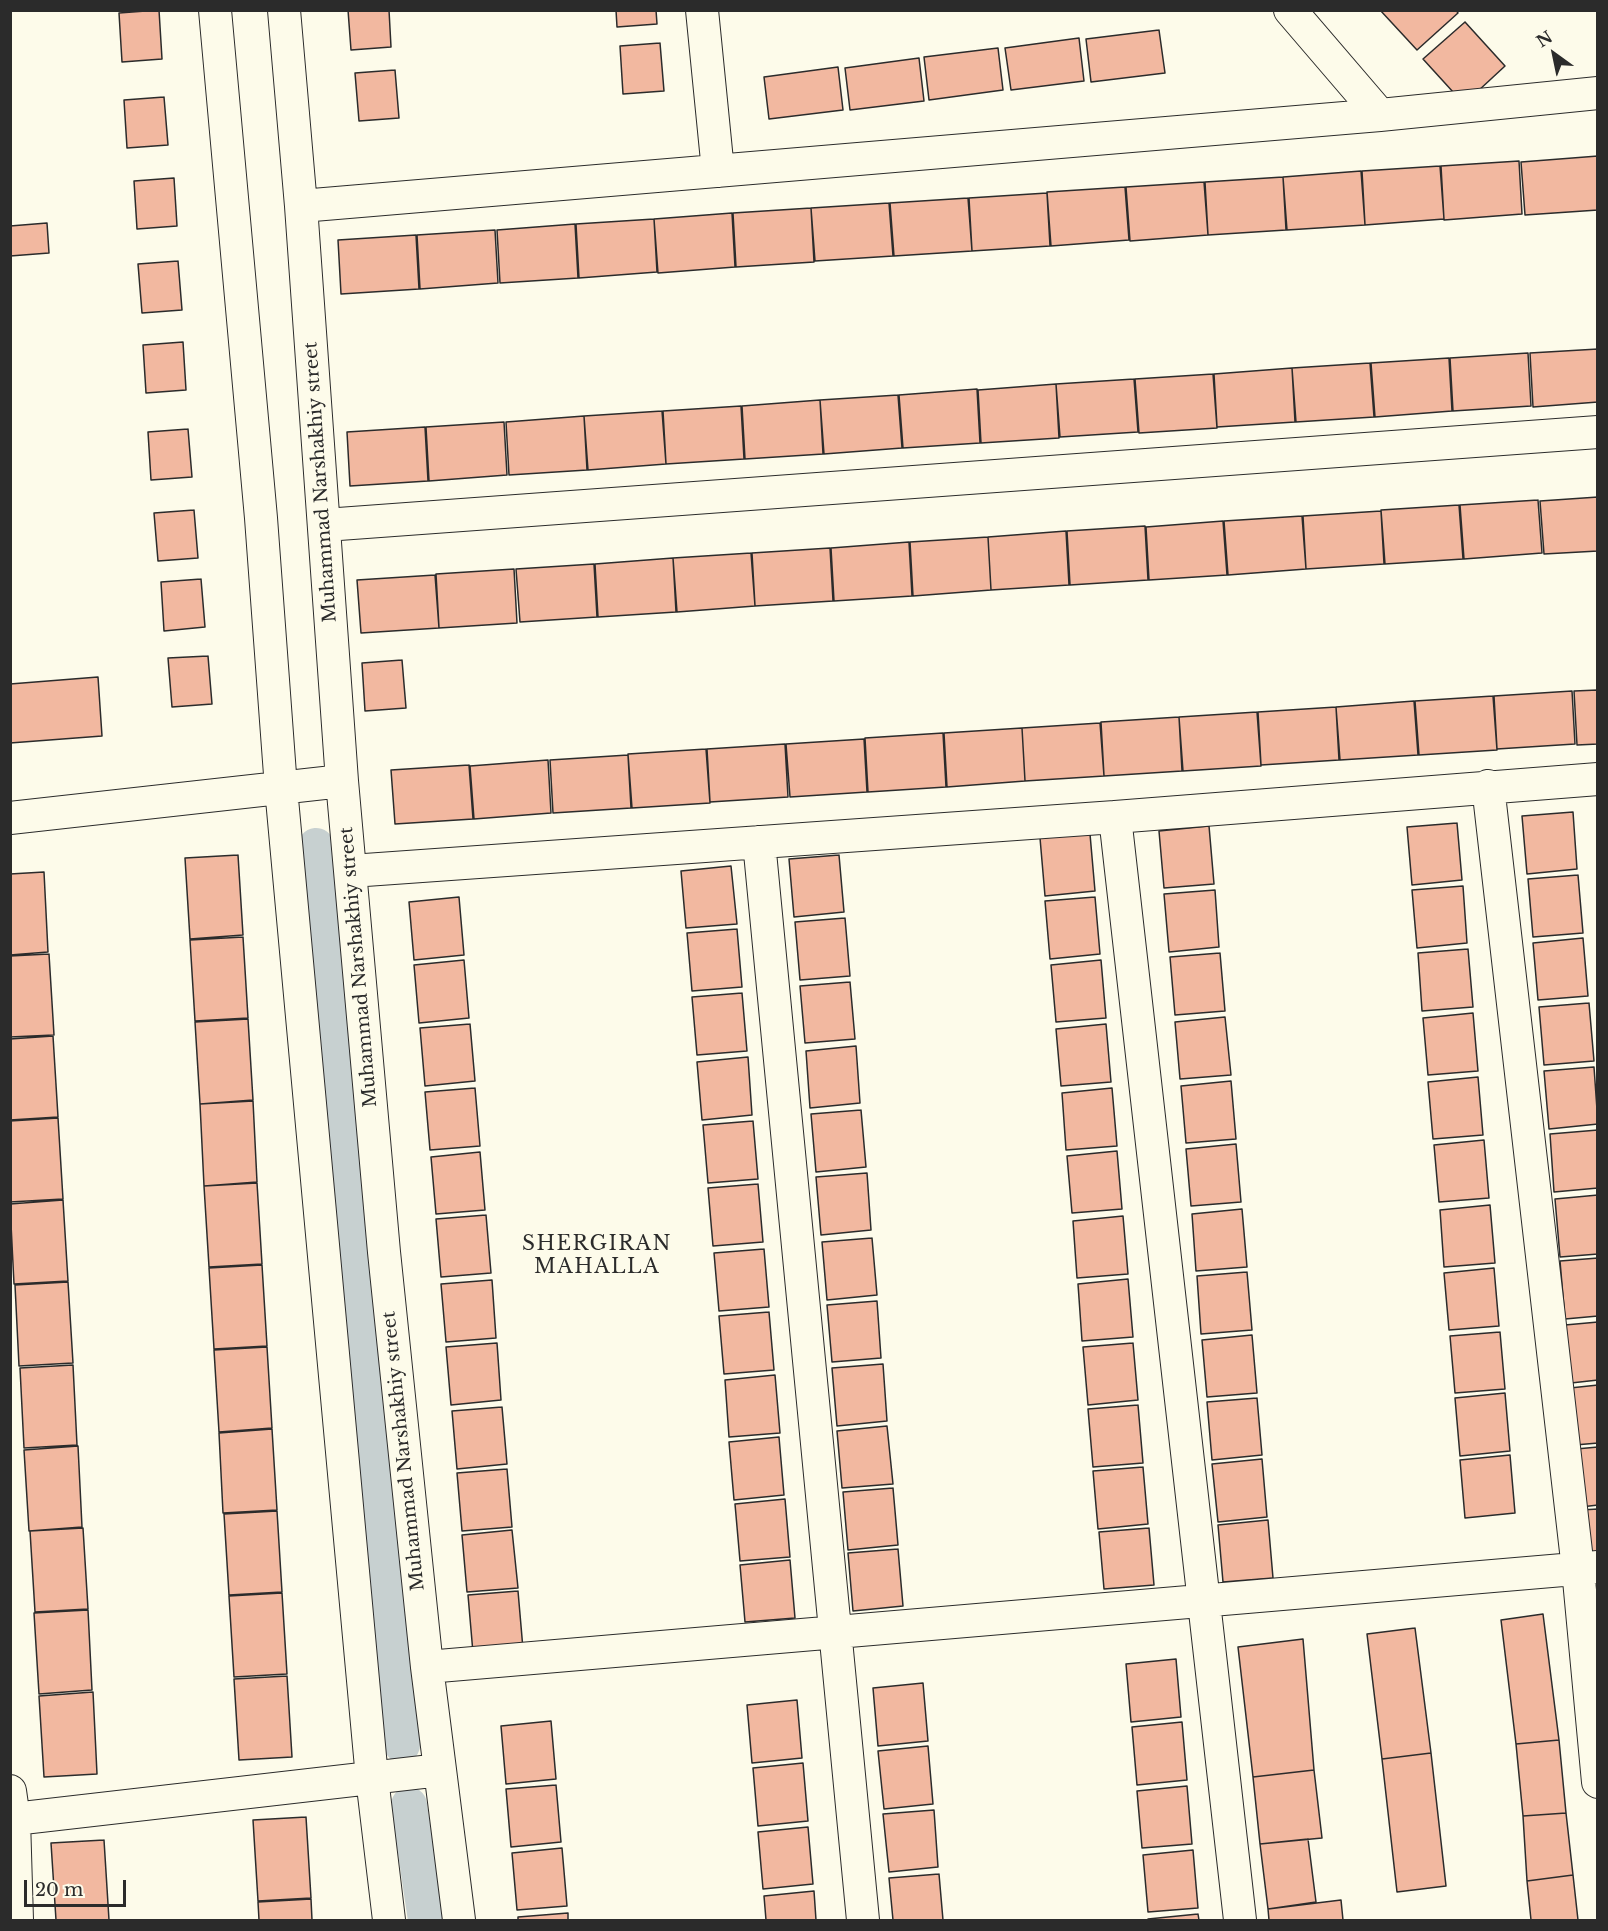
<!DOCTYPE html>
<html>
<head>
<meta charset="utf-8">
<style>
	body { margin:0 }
	#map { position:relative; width:1608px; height:1931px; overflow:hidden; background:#fdfbea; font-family:"Libre Baskerville",serif }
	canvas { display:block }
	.frame { position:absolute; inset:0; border:12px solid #2b2b2b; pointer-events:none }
	.north { position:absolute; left:1524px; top:24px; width:60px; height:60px; -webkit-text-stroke:4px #fdfbea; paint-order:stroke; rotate:327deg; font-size:16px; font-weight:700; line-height:24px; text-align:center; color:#2b2b2b }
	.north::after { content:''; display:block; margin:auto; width:21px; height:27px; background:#2b2b2b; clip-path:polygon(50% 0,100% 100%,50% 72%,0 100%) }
	.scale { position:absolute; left:24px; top:1880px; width:102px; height:27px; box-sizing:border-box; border:3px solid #2b2b2b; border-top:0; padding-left:8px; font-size:18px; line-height:21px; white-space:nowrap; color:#2b2b2b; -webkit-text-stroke:4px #fdfbea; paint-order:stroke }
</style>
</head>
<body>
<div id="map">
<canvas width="1608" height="1931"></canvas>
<div class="frame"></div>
<div class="north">N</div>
<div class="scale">20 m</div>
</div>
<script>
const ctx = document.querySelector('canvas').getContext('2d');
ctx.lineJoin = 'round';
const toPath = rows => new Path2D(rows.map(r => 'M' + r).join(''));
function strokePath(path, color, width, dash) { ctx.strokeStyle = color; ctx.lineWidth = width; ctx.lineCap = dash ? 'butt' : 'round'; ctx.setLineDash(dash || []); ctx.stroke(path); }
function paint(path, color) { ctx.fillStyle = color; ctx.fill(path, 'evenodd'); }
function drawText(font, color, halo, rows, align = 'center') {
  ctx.font = font + ' "Libre Baskerville",serif'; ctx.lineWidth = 4.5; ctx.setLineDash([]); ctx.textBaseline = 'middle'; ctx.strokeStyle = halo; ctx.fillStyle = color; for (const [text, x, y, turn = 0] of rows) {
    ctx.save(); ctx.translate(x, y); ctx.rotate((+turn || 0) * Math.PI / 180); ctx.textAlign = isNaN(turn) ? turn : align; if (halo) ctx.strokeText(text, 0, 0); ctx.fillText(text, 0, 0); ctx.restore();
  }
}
strokePath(toPath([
	[316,846,402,1745],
	[409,1805,426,1920]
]), '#c7d0d0', 36);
const building = toPath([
	[159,10,162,59,122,62,119,13,159,10],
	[348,10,389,10,391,47,351,50,348,10],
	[616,10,656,10,657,24,617,27,616,10],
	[1380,10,1456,10,1458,13,1417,50,1380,10],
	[1465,22,1505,66,1464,104,1423,59,1465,22],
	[1159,30,1165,73,1091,82,1086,39,1159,30],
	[1079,38,1084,81,1011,90,1005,48,1079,38],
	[660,43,664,91,623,94,620,46,660,43],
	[998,48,1003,90,929,100,924,57,998,48],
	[919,58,924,101,850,110,845,68,919,58],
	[838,67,843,110,769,119,764,77,838,67],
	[395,70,399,118,359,121,355,73,395,70],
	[164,97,168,145,127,148,124,100,164,97],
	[1598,156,1598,210,1525,215,1521,162,1598,156],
	[1519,161,1522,214,1444,220,1441,166,1519,161],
	[1440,166,1444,219,1365,225,1362,171,1440,166],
	[1361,171,1365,225,1287,230,1283,177,1361,171],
	[1283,177,1286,230,1208,235,1205,182,1283,177],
	[174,178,177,226,137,229,134,181,174,178],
	[1204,182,1208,235,1130,241,1126,187,1204,182],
	[1125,187,1129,240,1051,246,1047,192,1125,187],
	[1047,193,1050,246,972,251,969,198,1047,193],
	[968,198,972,251,894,256,890,203,968,198],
	[889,203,893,256,815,261,811,208,889,203],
	[811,208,814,262,736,267,733,213,811,208],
	[732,213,735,267,658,273,654,219,732,213],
	[654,219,657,272,579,278,576,224,654,219],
	[47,223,49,253,10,256,10,226,47,223],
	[575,224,578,278,500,283,497,230,575,224],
	[495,230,498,283,420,289,417,235,495,230],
	[416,235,419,289,341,294,338,240,416,235],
	[178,261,182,310,142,313,138,264,178,261],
	[183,342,186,390,146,393,143,345,183,342],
	[1598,349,1598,402,1533,407,1530,353,1598,349],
	[1528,353,1531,406,1453,411,1450,358,1528,353],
	[1449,358,1452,411,1375,417,1371,363,1449,358],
	[1370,363,1374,417,1296,422,1292,368,1370,363],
	[1292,368,1295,422,1217,427,1214,374,1292,368],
	[1213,374,1217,428,1139,433,1135,379,1213,374],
	[1134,379,1138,432,1060,437,1056,384,1134,379],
	[1056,384,1059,438,981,443,978,390,1056,384],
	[977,389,980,443,903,448,899,395,977,389],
	[898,395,902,448,824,454,820,400,898,395],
	[820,400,823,454,745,459,742,406,820,400],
	[741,406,744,459,666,464,663,411,741,406],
	[662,411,666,464,588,470,584,416,662,411],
	[584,416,587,470,509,475,506,422,584,416],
	[504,422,507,475,429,481,426,427,504,422],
	[425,427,428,481,350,486,347,432,425,427],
	[188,429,192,477,151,480,148,432,188,429],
	[1598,497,1598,551,1544,554,1540,501,1598,497],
	[1538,500,1542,553,1464,559,1460,505,1538,500],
	[1459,505,1463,559,1385,564,1381,510,1459,505],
	[194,510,198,558,158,561,154,513,194,510],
	[1381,511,1384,564,1306,569,1303,516,1381,511],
	[1302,516,1306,569,1228,575,1224,521,1302,516],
	[1223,521,1227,575,1149,580,1146,527,1223,521],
	[1145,526,1148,580,1070,585,1067,531,1145,526],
	[1066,531,1069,585,991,590,988,537,1066,531],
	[988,537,991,590,913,596,910,542,988,537],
	[909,542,912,596,834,601,831,548,909,542],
	[830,548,833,601,755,606,752,553,830,548],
	[751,553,755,606,677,612,673,558,751,553],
	[673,558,676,612,598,617,595,564,673,558],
	[594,564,597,617,520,622,516,569,594,564],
	[514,569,517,623,439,628,436,574,514,569],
	[435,575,439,628,361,633,357,580,435,575],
	[201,579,205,627,164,631,161,582,201,579],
	[208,656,212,704,172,707,168,658,208,656],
	[402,660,406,708,365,711,362,663,402,660],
	[98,677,102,736,10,743,10,684,98,677],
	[1598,690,1598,744,1577,745,1574,691,1598,690],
	[1572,691,1575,744,1497,749,1494,696,1572,691],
	[1493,696,1497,750,1419,755,1415,701,1493,696],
	[1414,701,1418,755,1340,760,1336,707,1414,701],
	[1336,707,1339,760,1261,765,1258,712,1336,707],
	[1257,712,1261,766,1183,771,1179,717,1257,712],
	[1179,717,1182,771,1104,776,1101,722,1179,717],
	[1100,723,1104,776,1025,781,1022,728,1100,723],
	[1022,728,1025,781,947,787,944,733,1022,728],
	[943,733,946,787,868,792,865,738,943,733],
	[864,739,867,792,790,797,786,744,864,739],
	[785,744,788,797,710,802,707,749,785,744],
	[706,749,710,803,632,808,628,754,706,749],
	[628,755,631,808,553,813,550,760,628,755],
	[548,760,551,813,474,819,470,766,548,760],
	[469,765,473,819,395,824,391,770,469,765],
	[1573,812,1577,869,1527,874,1522,816,1573,812],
	[1457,823,1462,880,1412,885,1407,827,1457,823],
	[1209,826,1214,884,1164,888,1159,831,1209,826],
	[1090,834,1095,891,1045,896,1040,838,1090,834],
	[238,855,243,935,190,939,185,858,238,855],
	[839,855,844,912,794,917,789,859,839,855],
	[731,866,737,924,686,928,681,871,731,866],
	[44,872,48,952,10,955,10,874,44,872],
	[1578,875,1583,933,1533,937,1528,879,1578,875],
	[1463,886,1467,943,1417,948,1412,890,1463,886],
	[1215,890,1219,947,1169,952,1164,894,1215,890],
	[459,897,464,955,414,960,409,902,459,897],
	[1095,897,1100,954,1050,959,1045,901,1095,897],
	[845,918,850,976,800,980,795,922,845,918],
	[737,929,742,987,692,991,687,933,737,929],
	[243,937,248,1018,195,1021,190,940,243,937],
	[1583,938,1588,996,1538,1000,1533,943,1583,938],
	[1468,949,1473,1007,1422,1011,1418,953,1468,949],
	[1220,953,1225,1011,1175,1015,1170,957,1220,953],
	[49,954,54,1035,10,1037,10,956,49,954],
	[464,960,469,1018,419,1023,414,965,464,960],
	[1101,960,1106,1018,1056,1022,1051,965,1101,960],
	[850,982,855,1039,805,1043,800,986,850,982],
	[742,993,747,1051,697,1055,692,997,742,993],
	[1589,1003,1594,1061,1544,1065,1539,1007,1589,1003],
	[1473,1013,1478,1071,1428,1075,1423,1018,1473,1013],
	[1225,1017,1231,1075,1180,1079,1175,1022,1225,1017],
	[248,1019,253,1100,200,1104,195,1022,248,1019],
	[470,1024,475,1081,425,1086,420,1028,470,1024],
	[1106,1024,1111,1082,1061,1086,1056,1029,1106,1024],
	[53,1036,58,1117,10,1120,10,1039,53,1036],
	[856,1046,860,1103,810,1108,806,1051,856,1046],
	[748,1057,752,1115,702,1120,697,1062,748,1057],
	[1594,1067,1598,1124,1549,1129,1544,1071,1594,1067],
	[1478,1077,1483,1135,1433,1139,1428,1082,1478,1077],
	[1231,1081,1236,1139,1186,1143,1181,1086,1231,1081],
	[475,1088,480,1146,430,1150,425,1092,475,1088],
	[1112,1088,1117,1146,1066,1150,1062,1093,1112,1088],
	[253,1101,257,1182,204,1186,200,1104,253,1101],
	[861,1110,866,1167,816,1172,811,1114,861,1110],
	[58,1118,63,1199,10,1202,10,1121,58,1118],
	[753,1121,758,1179,708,1183,703,1125,753,1121],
	[1598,1130,1598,1188,1554,1192,1550,1134,1598,1130],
	[1484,1140,1489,1198,1439,1202,1434,1145,1484,1140],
	[1236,1144,1241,1202,1191,1206,1186,1149,1236,1144],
	[1117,1151,1122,1209,1072,1213,1067,1156,1117,1151],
	[480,1152,485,1210,436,1214,431,1157,480,1152],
	[867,1173,871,1230,821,1235,816,1177,867,1173],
	[257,1183,262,1264,209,1267,204,1186,257,1183],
	[758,1184,763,1242,713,1246,708,1188,758,1184],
	[1598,1195,1598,1254,1560,1257,1555,1199,1598,1195],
	[63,1200,68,1281,14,1284,10,1204,63,1200],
	[1490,1205,1495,1263,1444,1267,1440,1210,1490,1205],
	[1242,1209,1247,1267,1196,1271,1192,1214,1242,1209],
	[486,1215,491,1273,441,1277,436,1219,486,1215],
	[1123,1216,1128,1274,1077,1278,1073,1221,1123,1216],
	[872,1238,877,1295,827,1300,822,1242,872,1238],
	[764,1249,769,1307,719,1311,714,1253,764,1249],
	[1598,1258,1598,1316,1565,1319,1560,1261,1598,1258],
	[262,1265,267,1346,214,1349,209,1268,262,1265],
	[1494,1268,1499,1326,1449,1330,1444,1273,1494,1268],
	[1247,1272,1252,1330,1201,1334,1197,1276,1247,1272],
	[1128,1279,1133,1337,1082,1341,1078,1284,1128,1279],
	[492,1280,496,1338,446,1342,441,1284,492,1280],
	[68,1282,73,1363,19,1366,15,1285,68,1282],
	[877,1301,881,1358,832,1362,827,1305,877,1301],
	[769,1312,774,1370,724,1374,719,1316,769,1312],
	[1598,1322,1598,1380,1571,1383,1565,1325,1598,1322],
	[1500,1332,1505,1389,1455,1393,1450,1336,1500,1332],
	[1252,1335,1257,1393,1207,1397,1202,1340,1252,1335],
	[497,1343,501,1400,451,1405,446,1347,497,1343],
	[1133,1343,1138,1400,1088,1405,1083,1347,1133,1343],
	[267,1347,272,1428,219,1432,214,1350,267,1347],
	[883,1364,887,1421,837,1426,832,1368,883,1364],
	[73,1365,77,1445,24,1448,20,1368,73,1365],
	[775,1375,780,1433,729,1437,725,1380,775,1375],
	[1598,1385,1598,1443,1575,1445,1570,1388,1598,1385],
	[1505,1393,1510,1451,1460,1456,1455,1398,1505,1393],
	[1257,1398,1262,1455,1212,1460,1207,1402,1257,1398],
	[1138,1405,1143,1463,1093,1467,1088,1409,1138,1405],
	[502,1407,507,1464,457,1469,452,1411,502,1407],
	[887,1426,893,1484,842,1488,837,1431,887,1426],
	[272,1429,277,1510,223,1513,219,1433,272,1429],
	[779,1437,784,1495,734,1500,729,1442,779,1437],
	[78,1446,82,1527,29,1531,24,1450,78,1446],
	[1598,1447,1598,1505,1581,1507,1576,1449,1598,1447],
	[1510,1455,1515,1513,1465,1518,1460,1460,1510,1455],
	[1262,1459,1267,1517,1218,1522,1212,1464,1262,1459],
	[1143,1467,1148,1524,1098,1529,1093,1471,1143,1467],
	[507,1469,512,1527,462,1531,457,1473,507,1469],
	[893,1488,898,1545,848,1550,843,1492,893,1488],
	[785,1499,790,1557,740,1561,735,1504,785,1499],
	[1598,1509,1598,1567,1586,1568,1581,1510,1598,1509],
	[277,1511,282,1592,229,1595,224,1514,277,1511],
	[1268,1520,1273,1578,1223,1582,1218,1525,1268,1520],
	[83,1528,88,1609,35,1612,30,1531,83,1528],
	[1149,1528,1154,1585,1104,1589,1099,1532,1149,1528],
	[512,1530,518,1588,467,1592,462,1535,512,1530],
	[898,1549,903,1606,853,1611,848,1553,898,1549],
	[790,1560,795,1618,745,1622,740,1565,790,1560],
	[518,1591,523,1649,473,1653,468,1595,518,1591],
	[282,1593,287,1674,234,1677,229,1596,282,1593],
	[88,1610,92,1690,39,1694,34,1613,88,1610],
	[1543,1614,1559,1740,1516,1744,1501,1620,1543,1614],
	[1415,1628,1431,1753,1382,1759,1367,1634,1415,1628],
	[1303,1639,1314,1770,1253,1777,1238,1647,1303,1639],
	[1176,1659,1181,1717,1131,1722,1126,1664,1176,1659],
	[287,1676,292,1757,239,1760,234,1679,287,1676],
	[923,1683,928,1741,878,1746,873,1688,923,1683],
	[93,1692,97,1774,44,1777,39,1696,93,1692],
	[797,1700,802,1758,752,1763,747,1705,797,1700],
	[551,1721,556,1779,506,1784,501,1726,551,1721],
	[1182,1722,1187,1780,1137,1785,1132,1727,1182,1722],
	[1559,1740,1566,1813,1523,1816,1516,1744,1559,1740],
	[928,1746,933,1804,884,1809,878,1751,928,1746],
	[1431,1753,1446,1886,1397,1892,1382,1759,1431,1753],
	[803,1763,808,1821,758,1826,753,1768,803,1763],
	[1314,1770,1322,1838,1260,1844,1253,1777,1314,1770],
	[556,1785,561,1842,511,1847,506,1789,556,1785],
	[1187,1786,1192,1844,1142,1848,1137,1791,1187,1786],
	[934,1810,938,1867,889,1872,883,1814,934,1810],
	[1566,1813,1573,1875,1527,1881,1523,1816,1566,1813],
	[306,1817,311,1898,258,1901,253,1820,306,1817],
	[808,1827,813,1884,763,1889,758,1832,808,1827],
	[1308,1839,1316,1902,1268,1909,1260,1844,1308,1839],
	[104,1840,109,1920,56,1920,51,1843,104,1840],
	[562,1848,567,1906,517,1910,512,1853,562,1848],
	[1193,1850,1198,1908,1148,1912,1143,1855,1193,1850],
	[939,1874,943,1920,893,1920,889,1878,939,1874],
	[1573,1875,1578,1920,1531,1920,1527,1881,1573,1875],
	[814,1891,816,1920,766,1920,764,1896,814,1891],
	[311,1899,312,1920,259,1920,258,1902,311,1899],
	[1341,1900,1343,1920,1269,1920,1268,1909,1341,1900],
	[568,1913,568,1920,518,1920,518,1917,568,1913],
	[1198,1914,1199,1920,1148,1920,1148,1919,1198,1914]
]);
paint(building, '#f2b8a0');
strokePath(building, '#2b2b2b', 1.5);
const street = toPath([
	[215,10,261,518,281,788,372,1778,389,1920],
	[284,10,301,206,342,781,384,1252,427,1667,459,1920],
	[702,10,718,171],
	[1290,10,1380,115],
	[301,206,1380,115,1598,93],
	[325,525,1598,432],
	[1488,786,1578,1569,1598,1782],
	[1115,817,1240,1920],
	[10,818,342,781],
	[759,842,863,1920],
	[351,871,1115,817,1598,779],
	[427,1667,1598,1567],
	[10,1791,14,1819,17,1920],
	[14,1819,440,1770]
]);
strokePath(street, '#2b2b2b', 34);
strokePath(street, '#fdfbea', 32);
drawText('18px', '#2b2b2b', '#fdfbea', [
	["Muhammad Narshakhiy street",321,482,-94],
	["Muhammad Narshakhiy street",359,967,-95],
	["Muhammad Narshakhiy street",404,1451,-96]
]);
ctx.letterSpacing = '1.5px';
drawText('20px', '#2b2b2b', '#fdfbea', [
	["SHERGIRAN",597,1244],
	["MAHALLA",597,1267]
]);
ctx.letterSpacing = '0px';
</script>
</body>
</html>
